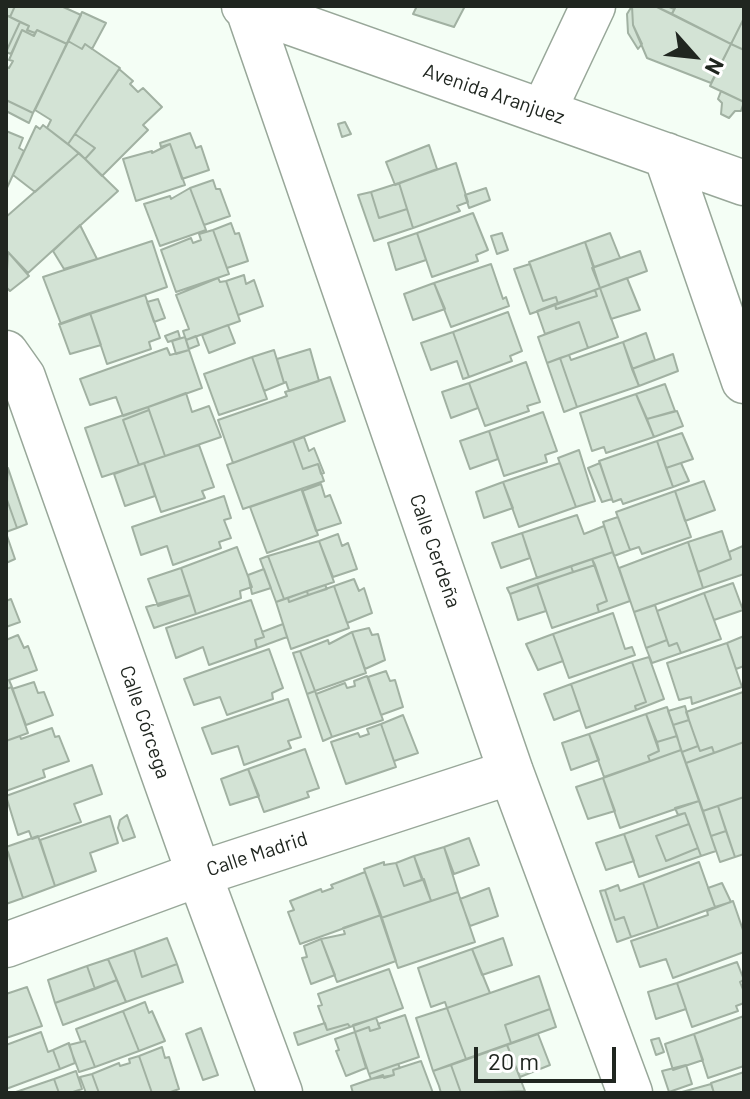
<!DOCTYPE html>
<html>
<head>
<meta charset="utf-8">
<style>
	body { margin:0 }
	#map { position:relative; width:750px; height:1099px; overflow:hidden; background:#f4fef5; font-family:Barlow,sans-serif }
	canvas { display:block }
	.frame { position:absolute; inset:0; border:8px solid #202620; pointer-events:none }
	.north { position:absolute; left:654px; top:16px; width:80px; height:80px; -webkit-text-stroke:6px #fff; paint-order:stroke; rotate:117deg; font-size:22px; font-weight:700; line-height:32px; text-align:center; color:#202620 }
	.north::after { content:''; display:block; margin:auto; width:28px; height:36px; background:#202620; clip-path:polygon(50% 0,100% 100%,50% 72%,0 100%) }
	.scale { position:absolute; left:474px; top:1047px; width:142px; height:36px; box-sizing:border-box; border:4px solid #202620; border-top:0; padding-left:10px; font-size:24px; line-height:28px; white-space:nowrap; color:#202620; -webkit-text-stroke:6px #fff; paint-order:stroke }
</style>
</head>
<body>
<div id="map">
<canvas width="750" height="1099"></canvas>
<div class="frame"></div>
<div class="north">N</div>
<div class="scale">20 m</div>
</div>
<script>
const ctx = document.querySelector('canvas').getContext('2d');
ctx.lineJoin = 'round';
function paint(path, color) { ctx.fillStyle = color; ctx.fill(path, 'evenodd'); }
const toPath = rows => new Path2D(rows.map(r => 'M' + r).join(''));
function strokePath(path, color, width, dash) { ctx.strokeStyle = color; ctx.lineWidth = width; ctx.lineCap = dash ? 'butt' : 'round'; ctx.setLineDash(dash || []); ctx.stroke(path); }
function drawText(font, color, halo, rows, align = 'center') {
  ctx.font = font + ' Barlow,sans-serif'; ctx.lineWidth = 7; ctx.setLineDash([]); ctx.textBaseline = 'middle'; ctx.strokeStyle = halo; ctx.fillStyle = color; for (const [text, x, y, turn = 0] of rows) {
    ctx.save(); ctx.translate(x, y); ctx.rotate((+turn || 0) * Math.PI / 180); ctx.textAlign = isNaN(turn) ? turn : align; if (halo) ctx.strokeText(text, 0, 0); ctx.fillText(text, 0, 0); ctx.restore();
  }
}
const building = toPath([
	[6,6,15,6,10,17,6,15,6,6],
	[15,6,61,6,81,15,67,44,37,30,35,33,27,30,29,26,10,17,15,6],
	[417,6,465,6,454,27,413,14,417,6],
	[632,6,633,25,642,44,638,49,628,33,627,14,632,6],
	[632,6,655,6,731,44,711,83,647,58,633,25,632,6],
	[655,6,667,6,674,9,672,14,655,6],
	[676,6,744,6,744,18,731,44,672,14,676,6],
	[82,12,106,23,92,49,85,44,82,49,68,41,82,12],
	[6,15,20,22,6,52,6,15],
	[744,18,744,50,731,44,744,18],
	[20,22,29,26,27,30,35,33,34,36,22,30,11,54,6,52,20,22],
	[22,30,34,36,37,30,67,44,33,113,6,100,6,67,9,68,13,61,9,60,22,30],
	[68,41,82,49,85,44,120,68,68,144,47,128,51,120,35,110,68,41],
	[731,44,744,50,744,102,710,86,731,44],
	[119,69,133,81,130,84,138,92,143,88,162,107,143,125,148,130,102,176,85,159,95,148,75,134,119,69],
	[721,91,744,102,741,111,735,111,729,118,721,114,722,103,718,99,721,91],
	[6,100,33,113,29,123,6,111,6,100],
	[345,122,351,134,342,137,338,124,345,122],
	[43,125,79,153,35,192,13,175,36,126,40,129,43,125],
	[6,131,23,138,19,148,24,151,6,190,6,131],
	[190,133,196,148,201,146,209,170,182,179,170,144,161,147,160,143,190,133],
	[75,134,95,148,85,159,68,144,75,134],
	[170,144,185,185,136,201,123,159,152,151,152,153,170,144],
	[429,145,437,169,395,185,386,162,429,145],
	[79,153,118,191,28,273,8,252,6,253,6,217,79,153],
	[456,163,468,202,457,206,460,211,413,228,399,183,456,163],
	[213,180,216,189,220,189,230,216,204,225,190,188,213,180],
	[399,183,407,209,379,218,371,192,399,183],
	[190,188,206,230,160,246,144,204,170,196,171,199,190,188],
	[486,188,490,200,469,208,465,195,486,188],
	[371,192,379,218,407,209,413,228,374,241,358,195,371,192],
	[473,213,488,250,476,255,478,261,432,277,417,233,473,213],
	[231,223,235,234,239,233,248,261,227,268,213,230,231,223],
	[80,225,97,259,64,269,53,251,80,225],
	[213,230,229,274,176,292,161,250,191,238,193,243,201,240,199,234,213,230],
	[417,233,426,260,396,270,388,243,417,233],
	[502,233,508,250,497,254,491,236,502,233],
	[610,233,620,258,594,267,585,242,610,233],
	[152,241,167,287,61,324,43,277,152,241],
	[585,242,600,288,558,304,556,297,543,301,529,262,585,242],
	[640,251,647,271,600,288,592,268,640,251],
	[8,252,29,276,10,291,6,287,8,252],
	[491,264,503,299,506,297,509,306,451,327,434,283,491,264],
	[530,264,543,301,556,297,558,304,530,314,514,269,530,264],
	[244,275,246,284,254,280,263,306,238,315,226,281,244,275],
	[218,278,220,282,226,281,240,321,186,340,183,331,189,329,176,295,218,278],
	[627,278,640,310,611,319,600,288,627,278],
	[434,283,445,309,413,320,404,294,434,283],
	[600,288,618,337,588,348,579,322,545,334,537,311,555,304,556,309,597,296,595,290,600,288],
	[595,290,597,296,556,309,555,304,595,290],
	[145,295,160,338,149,342,151,349,107,364,90,313,145,295],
	[158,299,165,318,154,322,147,302,158,299],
	[508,312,522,351,510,356,512,361,469,377,453,332,508,312],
	[90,313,101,345,70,354,59,324,90,313],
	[579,322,588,348,547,363,538,337,579,322],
	[228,325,235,343,209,353,202,335,228,325],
	[178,331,180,338,168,342,165,336,178,331],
	[453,332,469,377,463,379,457,361,431,370,421,343,453,332],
	[646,333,655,360,632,369,623,342,646,333],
	[196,336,199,345,189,349,186,340,196,336],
	[185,337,189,350,176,354,172,341,185,337],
	[623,342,639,386,577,407,560,358,569,355,571,360,623,342],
	[167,348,170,355,189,350,202,388,123,416,116,397,90,405,80,379,167,348],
	[310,349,319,381,289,391,286,382,284,383,277,359,310,349],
	[274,350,284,383,264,391,252,357,274,350],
	[673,354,678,371,639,386,632,369,673,354],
	[252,357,267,399,219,415,204,374,252,357],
	[560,358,577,407,564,412,547,363,560,358],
	[526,362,540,402,527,406,529,411,485,426,469,383,526,362],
	[330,377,345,421,233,463,218,420,287,396,285,392,330,377],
	[469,383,478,408,451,418,442,392,469,383],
	[665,384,675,411,647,419,636,394,665,384],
	[186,393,192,412,209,406,221,437,165,456,148,407,186,393],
	[636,394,654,437,606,453,604,447,592,451,580,413,636,394],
	[148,407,149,410,123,420,139,465,102,477,85,428,148,407],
	[149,410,165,456,139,465,123,420,149,410],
	[677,411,683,426,654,437,647,419,677,411],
	[543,412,557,451,545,455,547,462,504,476,489,431,543,412],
	[489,431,498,459,470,469,460,441,489,431],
	[682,433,693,459,666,468,657,441,682,433],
	[304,437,309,451,314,448,324,473,321,474,318,464,303,469,293,441,304,437],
	[293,441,303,469,318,464,324,481,243,509,227,465,293,441],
	[657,441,673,487,623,504,621,499,613,502,599,461,657,441],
	[199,445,214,487,202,491,205,498,161,512,144,463,199,445],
	[579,450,595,501,576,507,558,458,579,450],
	[144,463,155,496,125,506,114,474,144,463],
	[560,463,576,507,519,527,503,482,560,463],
	[600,463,612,499,602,502,588,468,600,463],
	[681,463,689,481,673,487,666,468,681,463],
	[8,468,27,524,17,528,6,497,8,468],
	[704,481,715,510,685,521,675,491,704,481],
	[503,482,513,508,484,518,476,492,503,482],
	[321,484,325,497,330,495,341,523,316,531,302,491,321,484],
	[302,489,318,535,267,553,250,507,302,489],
	[675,491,691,537,642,554,639,547,630,550,616,512,675,491],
	[224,496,231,518,224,520,231,538,219,542,221,548,173,565,167,546,141,555,132,527,224,496],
	[6,497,17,528,6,532,6,497],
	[577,515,584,534,604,526,613,552,537,578,522,533,577,515],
	[618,517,630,550,614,556,603,522,618,517],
	[722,531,731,559,698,572,688,542,722,531],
	[6,533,15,559,6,563,6,533],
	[522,533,530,558,501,568,492,543,522,533],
	[338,534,342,546,348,543,357,569,333,577,319,541,338,534],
	[319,541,334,582,284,599,268,556,319,541],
	[688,542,703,588,634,612,619,568,688,542],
	[743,546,744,574,703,588,698,572,731,559,729,552,743,546],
	[237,547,252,587,240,591,241,598,196,614,181,568,237,547],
	[613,552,630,601,599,612,597,605,607,601,592,559,613,552],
	[268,556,284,599,276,602,260,559,268,556],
	[592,559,595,565,573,572,571,566,592,559],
	[595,565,607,601,597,605,599,612,552,628,537,584,595,565],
	[571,566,573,572,510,594,507,588,571,566],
	[181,568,190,595,158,606,148,579,181,568],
	[264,569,271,588,252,594,248,575,264,569],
	[354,579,359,591,364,588,372,613,347,623,334,586,354,579],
	[733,583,743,610,714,620,704,593,733,583],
	[537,584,546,611,518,620,510,594,537,584],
	[325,585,327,589,308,595,307,591,325,585],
	[334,586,349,628,291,649,276,602,288,598,289,602,334,586],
	[307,591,308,595,289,602,288,598,307,591],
	[704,593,721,639,681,653,677,643,669,646,657,611,704,593],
	[190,595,196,614,154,628,146,607,190,595],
	[11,599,20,622,6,627,6,601,11,599],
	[251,600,264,637,255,640,257,648,209,665,203,647,176,658,166,628,251,600],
	[655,605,667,640,646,648,634,612,655,605],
	[613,613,625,649,632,647,635,655,569,678,553,634,613,613],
	[283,624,287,637,257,648,255,640,264,637,262,632,283,624],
	[369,628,372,635,378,634,385,660,365,669,352,632,369,628],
	[352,632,366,673,315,691,300,651,328,640,329,644,352,632],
	[553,634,563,661,538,670,526,644,553,634],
	[18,635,24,648,28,646,37,670,9,680,12,687,6,689,6,640,18,635],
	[744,636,744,666,736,669,727,643,744,636],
	[667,640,669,646,677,643,681,653,652,663,646,648,667,640],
	[727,643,742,687,692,704,691,697,679,700,667,663,727,643],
	[269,649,283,688,272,693,273,699,227,715,220,697,194,705,184,679,269,649],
	[300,651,315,691,307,694,293,653,300,651],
	[649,657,664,699,636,710,635,706,646,702,632,662,649,657],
	[632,662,646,702,635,706,636,710,586,728,571,684,632,662],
	[386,671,390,681,395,680,403,707,381,715,368,677,386,671],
	[367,676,383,720,332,737,316,694,345,683,347,688,355,686,354,681,367,676],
	[34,682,38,693,44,692,53,715,26,725,12,689,34,682],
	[571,684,580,710,554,720,544,694,571,684],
	[12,687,28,733,6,741,6,689,12,687],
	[315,691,332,737,323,741,307,694,315,691],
	[743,692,744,742,714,753,712,747,700,751,686,712,743,692],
	[288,699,301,737,288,741,291,748,244,765,238,746,212,754,202,728,288,699],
	[685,706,689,720,673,725,668,711,685,706],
	[667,707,677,736,657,742,646,714,667,707],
	[646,714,659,751,648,756,650,761,604,777,589,734,646,714],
	[403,715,418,753,394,761,381,724,403,715],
	[689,720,698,746,682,752,673,725,689,720],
	[381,724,396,767,346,784,331,742,358,733,360,737,369,734,367,729,381,724],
	[52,728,55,737,59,736,69,761,43,770,45,777,6,791,6,741,20,736,21,739,52,728],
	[589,734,599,760,571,770,562,743,589,734],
	[677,736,681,750,650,761,648,756,659,751,657,742,677,736],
	[744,742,744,797,703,811,686,763,744,742],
	[698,746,700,751,712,747,714,753,686,763,682,752,698,746],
	[305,749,319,788,307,792,309,797,264,812,248,769,305,749],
	[681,750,699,801,620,828,603,778,681,750],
	[92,765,102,794,74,804,81,822,32,839,29,831,18,835,6,796,92,765],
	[248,769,259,796,230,805,221,779,248,769],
	[603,778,615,811,588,819,576,787,603,778],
	[744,797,744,854,735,857,718,806,744,797],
	[699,801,716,851,701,856,685,813,678,815,675,808,699,801],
	[718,806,726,831,711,836,703,811,718,806],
	[685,813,689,824,656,836,666,861,698,848,701,856,639,877,624,834,685,813],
	[127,815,135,837,123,841,118,828,120,820,127,815],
	[110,816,118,843,90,853,96,871,55,886,40,840,110,816],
	[689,824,698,848,666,861,656,836,689,824],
	[726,831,735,857,720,862,711,836,726,831],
	[624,834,634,861,606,870,596,843,624,834],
	[38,836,55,886,23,898,6,847,38,836],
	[469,838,479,865,454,874,444,847,469,838],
	[444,847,458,892,431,901,414,856,444,847],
	[8,852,23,898,6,904,6,853,8,852],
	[414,856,422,880,404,886,396,863,414,856],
	[384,862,384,865,396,863,404,886,424,879,431,901,381,918,364,869,384,862],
	[699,862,715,907,658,928,643,883,699,862],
	[365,872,381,915,300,944,288,912,294,910,290,901,321,889,322,892,333,888,331,885,365,872],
	[643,883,658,928,631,937,624,917,615,920,605,890,618,885,620,891,643,883],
	[722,883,731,902,715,907,708,888,722,883],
	[489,888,498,916,470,926,460,899,489,888],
	[605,890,615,920,624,917,631,937,617,942,600,891,605,890],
	[458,892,475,942,398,968,381,918,458,892],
	[733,901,744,933,744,952,673,978,666,959,640,967,631,941,708,915,707,911,733,901],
	[381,915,396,961,337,982,321,939,345,934,343,928,381,915],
	[167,938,177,964,142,977,134,950,167,938],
	[503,938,512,965,482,975,472,949,503,938],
	[321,939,335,975,311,984,302,958,307,957,304,946,321,939],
	[472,949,490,993,447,1008,445,1002,431,1007,418,968,472,949],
	[134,950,142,977,177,964,183,982,126,1002,108,959,134,950],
	[108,959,117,980,95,989,87,966,108,959],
	[737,962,744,980,740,982,744,992,744,1003,736,1006,738,1011,692,1027,677,983,737,962],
	[87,966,95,989,55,1003,48,980,87,966],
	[389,969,403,1008,350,1027,348,1024,327,1030,318,1006,322,1005,318,994,389,969],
	[539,976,550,1009,505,1025,511,1043,466,1059,447,1008,539,976],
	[117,980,126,1002,63,1025,55,1003,117,980],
	[677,983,686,1009,656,1019,648,992,677,983],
	[27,987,42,1026,6,1038,6,994,27,987],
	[145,1002,149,1013,152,1011,165,1041,139,1051,123,1011,145,1002],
	[447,1008,466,1059,433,1071,416,1018,447,1008],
	[550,1009,556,1027,511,1043,505,1025,550,1009],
	[123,1011,139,1051,95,1067,85,1041,81,1042,76,1029,123,1011],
	[405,1015,419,1057,369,1074,355,1032,369,1027,370,1031,380,1028,378,1024,405,1015],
	[744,1016,744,1066,708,1078,694,1034,744,1016],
	[376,1018,380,1028,370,1031,369,1027,355,1032,353,1025,376,1018],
	[325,1023,327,1030,348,1024,350,1027,298,1045,294,1033,325,1023],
	[201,1028,218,1075,203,1080,186,1034,201,1028],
	[41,1032,48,1052,53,1050,60,1069,6,1089,6,1045,41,1032],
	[355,1032,366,1068,346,1076,336,1051,339,1050,335,1039,355,1032],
	[538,1034,550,1065,520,1077,507,1045,538,1034],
	[694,1034,703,1060,673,1070,665,1044,694,1034],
	[659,1038,664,1052,656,1055,651,1040,659,1038],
	[85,1041,95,1067,79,1072,69,1045,85,1041],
	[69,1043,75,1063,60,1069,53,1050,69,1043],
	[507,1045,525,1091,461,1093,451,1065,507,1045],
	[162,1047,165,1058,169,1057,179,1089,168,1093,152,1093,139,1056,162,1047],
	[139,1056,152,1093,99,1093,92,1074,119,1063,120,1066,130,1063,129,1059,139,1056],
	[421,1061,433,1093,353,1093,351,1086,383,1075,384,1078,394,1075,393,1070,421,1061],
	[398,1064,400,1068,393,1070,394,1075,371,1079,369,1074,398,1064],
	[451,1065,461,1093,441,1093,439,1086,433,1071,451,1065],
	[686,1065,692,1084,669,1092,662,1071,686,1065],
	[76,1071,82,1089,70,1093,59,1093,54,1079,76,1071],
	[744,1072,744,1093,714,1093,711,1083,744,1072],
	[92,1074,99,1093,86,1093,80,1077,92,1074],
	[54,1079,59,1093,13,1093,54,1079],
	[711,1084,714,1093,682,1092,711,1084]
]);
paint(building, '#d3e3d5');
strokePath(building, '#a1b1a2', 2);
const minor = toPath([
	[244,6,744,183],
	[247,6,511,772,630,1093],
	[543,112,593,6],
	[666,155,744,381],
	[6,353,23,377,199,874,280,1093],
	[6,945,199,874,511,772]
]);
strokePath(minor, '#98a799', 47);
strokePath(minor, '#fff', 44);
drawText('20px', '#202620', '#fff', [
	["Avenida Aranjuez",494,94,19],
	["Calle Cerdeña",435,551,71],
	["Calle Córcega",145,722,71],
	["Calle Madrid",257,854,-18]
]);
</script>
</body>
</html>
